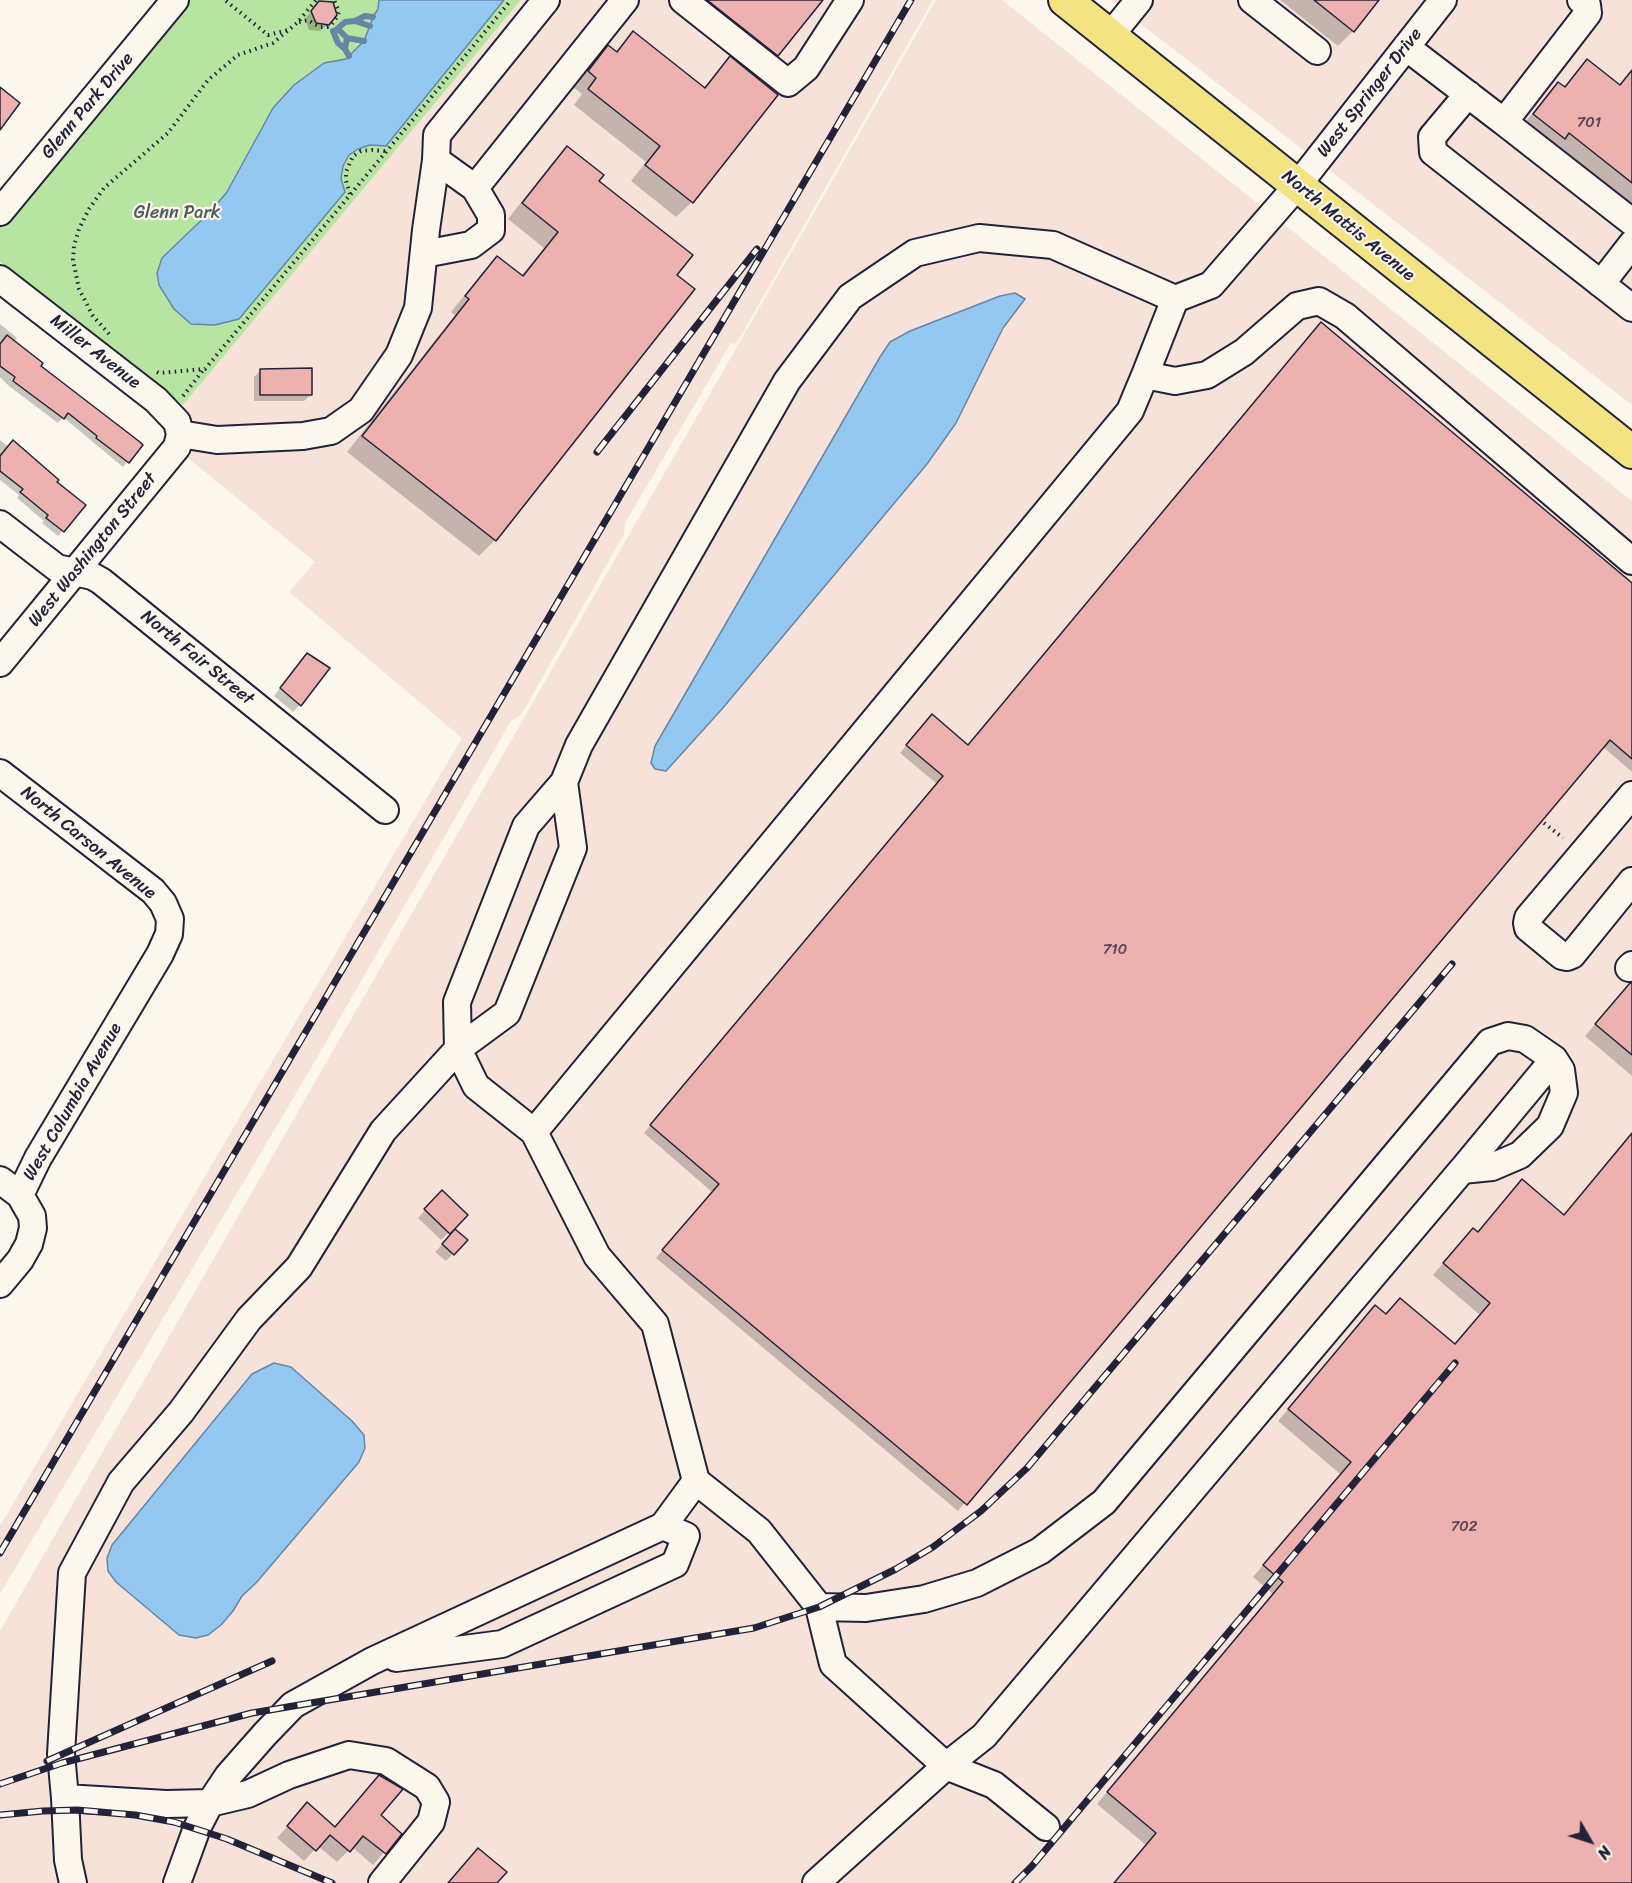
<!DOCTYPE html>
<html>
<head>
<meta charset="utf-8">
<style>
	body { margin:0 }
	#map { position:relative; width:1632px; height:1883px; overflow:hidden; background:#fbf7ec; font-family:Sriracha,sans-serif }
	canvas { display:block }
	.north { position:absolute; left:1560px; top:1811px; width:60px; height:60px; -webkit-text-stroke:4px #fbf7ec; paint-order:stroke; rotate:129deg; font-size:16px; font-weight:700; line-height:24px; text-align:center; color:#22223b }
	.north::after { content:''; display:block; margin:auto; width:21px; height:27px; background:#22223b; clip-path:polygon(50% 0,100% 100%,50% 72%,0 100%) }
</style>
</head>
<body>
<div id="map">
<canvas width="1632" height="1883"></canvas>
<div class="north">N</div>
</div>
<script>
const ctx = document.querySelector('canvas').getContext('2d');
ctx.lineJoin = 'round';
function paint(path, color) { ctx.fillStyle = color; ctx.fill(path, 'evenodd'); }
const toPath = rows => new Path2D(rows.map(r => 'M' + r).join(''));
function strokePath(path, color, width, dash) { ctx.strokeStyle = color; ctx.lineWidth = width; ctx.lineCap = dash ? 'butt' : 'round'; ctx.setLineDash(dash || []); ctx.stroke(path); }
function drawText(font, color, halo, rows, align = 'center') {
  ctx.font = font + ' Sriracha,sans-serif'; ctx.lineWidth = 4.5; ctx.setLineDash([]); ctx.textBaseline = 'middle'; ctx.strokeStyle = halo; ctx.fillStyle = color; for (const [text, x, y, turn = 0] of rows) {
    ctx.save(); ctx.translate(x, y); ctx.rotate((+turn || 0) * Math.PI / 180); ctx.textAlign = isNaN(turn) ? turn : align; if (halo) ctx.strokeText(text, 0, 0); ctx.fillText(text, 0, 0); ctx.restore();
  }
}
paint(toPath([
	[521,0,933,0,736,344,731,343,625,523,624,534,521,715,511,721,311,1068,0,1594,0,1526,462,738,289,592,315,562,187,457,193,445,193,429,190,416,183,405],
	[936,0,1002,0,1632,501,1632,1883,0,1883,0,1631],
	[1110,0,1632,0,1632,405]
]), '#f7e2da');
paint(toPath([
	[188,0,521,0,183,405,0,262,0,225]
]), '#b8e4a2');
const water = toPath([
	[379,0,504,0,386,146,370,145,358,149,349,155,343,166,341,179,345,192,239,319,215,325,191,324,174,309,159,285,157,273,162,258,212,210,227,192,273,108,294,85,324,63,346,59,364,41,374,15,378,9,379,0],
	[1015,293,1025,299,1003,328,956,423,927,464,722,709,666,771,655,769,651,763,655,746,880,357,890,342,910,331,1000,296,1015,293],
	[274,1363,291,1367,352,1421,364,1435,365,1448,359,1462,256,1583,242,1596,233,1611,221,1625,208,1635,196,1638,179,1635,116,1582,108,1571,107,1558,112,1545,252,1374,274,1363]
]);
paint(water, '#94c8f1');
strokePath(water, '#6686a8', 1.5);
paint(toPath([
	[686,0,808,0,777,55,766,67],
	[1280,0,1377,0,1353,31,1338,46],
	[312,10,328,24,320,31,309,30,305,19],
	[634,33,703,88,730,58,776,95,692,202,676,217,631,181,646,162,574,105,582,94,573,87,593,62,609,47,615,52],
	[1587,61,1619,86,1632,70,1632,205,1557,145,1551,150,1522,126,1546,96,1558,84,1564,88],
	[567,148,675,275,692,289,495,540,479,556,347,452,455,315,451,312,482,273,497,258,521,276,544,248,508,219,552,163],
	[0,324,17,338,14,343,39,366,141,445,123,467,63,417,58,423,9,386,0,377],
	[261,370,311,394,304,401,254,401,254,377],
	[0,440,84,505,58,536,42,523,44,521,17,498,19,495,0,480],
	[1632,585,1632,772,1602,746,958,1511,656,1258,712,1192,644,1133,937,784,900,753,925,723,967,747],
	[300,662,300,705,293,712,274,696],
	[1630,984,1632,984,1632,1076,1585,1036],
	[1632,1133,1632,1883,1114,1883,1146,1845,1097,1804,1273,1594,1253,1577,1340,1474,1278,1421,1375,1307,1385,1315,1454,1345,1480,1315,1433,1275,1462,1241,1477,1233,1522,1181,1563,1216],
	[442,1192,466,1215,441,1240,418,1218],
	[455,1231,466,1240,446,1261,435,1252],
	[307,1804,334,1828,378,1815,400,1834,373,1865,352,1847,337,1862,318,1846,304,1861,277,1838]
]), '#0003');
strokePath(toPath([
	[355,21,365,16,373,17],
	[338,29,347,38,345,49,349,56],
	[333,31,338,43,345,49],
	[334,32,345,22,355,21,370,26],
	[347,38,364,41]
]), '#6686a8', 6);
const building = toPath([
	[707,0,823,0,778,56,707,0],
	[1314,0,1379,0,1354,32,1314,0],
	[319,1,333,2,337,15,329,25,316,23,311,11,319,1],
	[633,31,705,88,730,56,778,95,693,203,645,165,660,146,588,89,596,78,588,71,608,45,617,52,633,31],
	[1587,59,1620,85,1632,70,1632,183,1569,133,1565,139,1533,114,1558,82,1565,87,1587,59],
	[0,87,20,103,0,130,0,87],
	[567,146,604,175,599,181,693,255,677,275,695,289,496,541,362,436,469,299,465,296,497,256,523,276,558,232,522,203,567,146],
	[1321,322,1632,583,1632,759,1610,740,967,1505,662,1250,719,1184,650,1125,943,776,906,745,932,714,968,745,1321,322],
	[7,335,43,363,41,366,140,442,143,445,129,463,96,438,97,436,68,413,64,419,13,381,15,377,0,366,0,344,7,335],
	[312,368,312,395,260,395,260,369,312,368],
	[13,440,59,480,57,482,86,505,64,532,46,518,48,515,20,492,23,489,0,471,0,456,13,440],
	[307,653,330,668,301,706,280,688,307,653],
	[1630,983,1632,983,1632,1055,1595,1024,1630,983],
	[1632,1133,1632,1883,1114,1883,1156,1833,1107,1792,1283,1582,1263,1565,1351,1462,1288,1409,1375,1305,1386,1314,1400,1298,1455,1344,1490,1303,1443,1263,1473,1228,1478,1232,1522,1179,1564,1215,1632,1133],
	[442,1190,468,1215,450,1234,424,1209,442,1190],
	[455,1229,468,1240,454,1255,442,1244,455,1229],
	[379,1775,403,1789,381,1815,402,1834,386,1854,363,1836,350,1852,330,1835,316,1851,287,1826,307,1802,335,1827,379,1775],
	[478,1848,507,1872,497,1883,448,1883,478,1848]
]);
paint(building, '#edb2af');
strokePath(building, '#22223b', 1.5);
const minor = toPath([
	[683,0,788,83,806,68,850,0],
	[1252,0,1317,51],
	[1581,0,1587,5,1588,13,1504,122,1632,222],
	[1110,36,1139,0],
	[1406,47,1504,122],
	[1468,94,1432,137,1433,152,1632,308],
	[436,160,475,188],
	[0,212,175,0],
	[424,254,471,245,491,230,491,215,475,188,625,0],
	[0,279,156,400,177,422,180,434,177,447,0,663],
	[1601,284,1632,244],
	[1145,375,1175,299],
	[180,434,217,440,303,436,331,431,361,410,399,355,418,308,426,230,436,160,437,135,546,0],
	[0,524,57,568,92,576,101,581,385,810],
	[0,773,153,891,163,903,170,919,169,934,160,954,38,1158,20,1195,32,1216,33,1228,29,1244,20,1260,0,1284],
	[1632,795,1528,918,1527,923,1528,928,1562,956,1567,957,1572,955,1632,881],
	[1629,968,1632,965],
	[534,1132,1130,411,1145,375,1175,381,1207,375,1244,352,1297,306,1319,301,1345,316,1632,561],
	[1462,1170,1554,1059],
	[0,1180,20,1195],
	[396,1658,502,1644,675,1564,686,1536,663,1526],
	[65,1798,68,1860,73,1883],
	[1046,1827,994,1785,946,1766,833,1664,819,1607,759,1531,696,1481,655,1324,597,1256,534,1132,476,1086,458,1049,457,1002,526,826,564,782,579,745,787,381,850,297,915,253,979,238,1053,245,1175,299,1211,285,1297,186,1443,0],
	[177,1883,197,1828,210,1803,228,1776,265,1734,293,1705,372,1661,663,1526,696,1481],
	[382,1883,431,1822,436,1802,427,1787,386,1761,349,1755,289,1775,248,1794,210,1803,166,1804,65,1798,61,1754,72,1573,121,1482,181,1412,249,1319,299,1267,383,1131,458,1049,507,1013,573,848,564,782],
	[816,1883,946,1766,984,1736,1462,1170,1492,1167,1520,1155,1550,1126,1564,1093,1561,1070,1554,1059,1525,1039,1508,1036,1490,1042,1104,1502,1040,1551,977,1583,924,1599,866,1608,819,1607]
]);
const major = toPath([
	[1065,0,1632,452]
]);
strokePath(minor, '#22223b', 30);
strokePath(major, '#22223b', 36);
strokePath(toPath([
	[226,1,268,35,288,30],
	[299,22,308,20,320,27,327,27,332,24,337,17,339,12,334,0],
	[350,194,346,181,346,172,353,156,361,151,372,150,385,151],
	[109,334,93,316,79,289,73,260,74,246,79,229,89,209,104,188,168,133,208,80,238,55,273,43,298,22,316,0],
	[157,372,159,373,205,369,415,117,511,0],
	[183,396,204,369],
	[1544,823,1563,838]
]), '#22223b', 4, [1.5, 4.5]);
strokePath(minor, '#fbf7ec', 26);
strokePath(major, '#f4e382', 32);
const rail = toPath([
	[597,452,757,249],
	[0,1553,911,0],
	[47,1761,272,1661],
	[0,1784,62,1763,252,1713,754,1628,819,1607,896,1569,933,1547,981,1511,1027,1468,1452,964],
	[0,1815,43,1811,77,1810,135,1815,174,1822,227,1839,332,1883],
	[1015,1883,1032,1866,1455,1363]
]);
strokePath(rail, '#22223b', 7);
strokePath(rail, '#fbf7ec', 4.5, [14]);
drawText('15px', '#554658', null, [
	["701",1589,123],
	["710",1115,950],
	["702",1464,1527]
]);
drawText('18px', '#22223b', '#fbf7ec', [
	["West Springer Drive",1370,93,-52],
	["Glenn Park Drive",88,106,-50],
	["North Mattis Avenue",1348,226,39],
	["Miller Avenue",95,352,38],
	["West Washington Street",93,550,-51],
	["North Fair Street",197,658,39],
	["North Carson Avenue",88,843,39],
	["West Columbia Avenue",73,1102,-60]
]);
drawText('18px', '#4f5c5a', '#fbf7ec', [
	["Glenn Park",177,213]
]);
</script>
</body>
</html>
